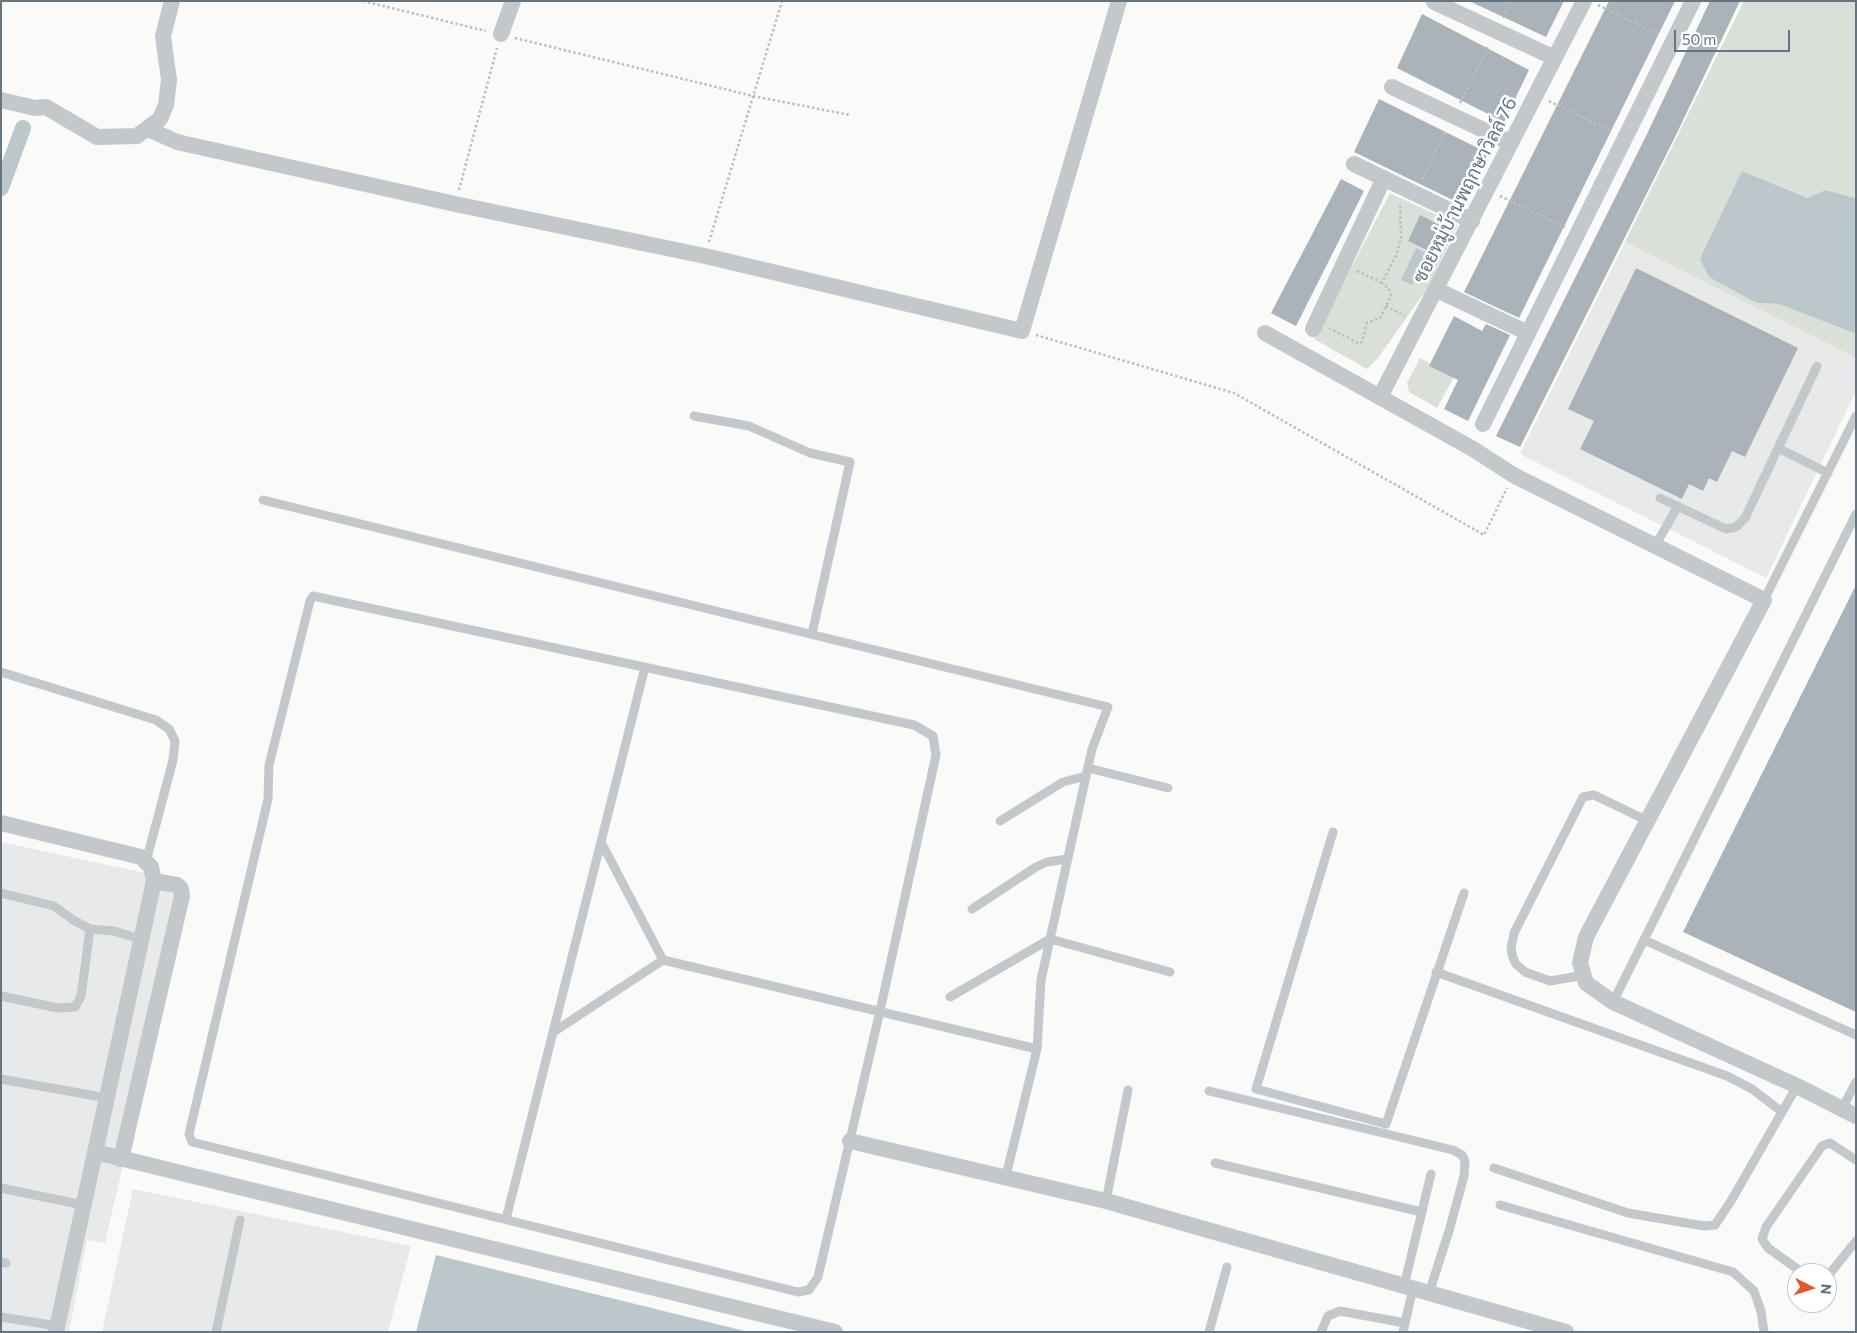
<!DOCTYPE html>
<html>
<head>
<meta charset="utf-8">
<style>
	body { margin:0 }
	#map { position:relative; width:1857px; height:1333px; overflow:hidden; background:#fafaf8; font-family:Commissioner,sans-serif }
	canvas { display:block }
	.frame { position:absolute; inset:0; border:2px solid #657683; pointer-events:none }
	.north { position:absolute; left:1787px; top:1263px; width:50px; height:50px; box-sizing:border-box; background:#fff; border:1px solid #c1c8cd; border-radius:50%; rotate:95deg; font-size:14px; font-weight:700; line-height:20px; text-align:center; color:#657683 }
	.north::after { content:''; display:block; margin:auto; width:18px; height:22px; background:#e4572e; clip-path:polygon(50% 0,100% 100%,50% 72%,0 100%) }
	.scale { position:absolute; left:1674px; top:30px; width:116px; height:22px; box-sizing:border-box; border:2px solid #657683; border-top:0; padding-left:6px; font-size:15px; line-height:18px; white-space:nowrap; color:#657683; -webkit-text-stroke:4px #fff; paint-order:stroke }
</style>
</head>
<body>
<div id="map">
<canvas width="1857" height="1333"></canvas>
<div class="frame"></div>
<div class="north">N</div>
<div class="scale">50 m</div>
</div>
<script>
const ctx = document.querySelector('canvas').getContext('2d');
ctx.lineJoin = 'round';
function paint(path, color) { ctx.fillStyle = color; ctx.fill(path, 'evenodd'); }
const toPath = rows => new Path2D(rows.map(r => 'M' + r).join(''));
function strokePath(path, color, width, dash) { ctx.strokeStyle = color; ctx.lineWidth = width; ctx.lineCap = dash ? 'butt' : 'round'; ctx.setLineDash(dash || []); ctx.stroke(path); }
function drawText(font, color, halo, rows, align = 'center') {
  ctx.font = font + ' Commissioner,Sarabun,sans-serif'; ctx.lineWidth = 5; ctx.setLineDash([]); ctx.textBaseline = 'middle'; ctx.strokeStyle = halo; ctx.fillStyle = color; for (const [text, x, y, turn = 0] of rows) {
    ctx.save(); ctx.translate(x, y); ctx.rotate((+turn || 0) * Math.PI / 180); ctx.textAlign = isNaN(turn) ? turn : align; if (halo) ctx.strokeText(text, 0, 0); ctx.fillText(text, 0, 0); ctx.restore();
  }
}
paint(toPath([
	[1625,242,1856,358,1856,391,1766,578,1520,454],
	[1,842,187,882,105,1243,87,1240,69,1332,1,1332],
	[133,1189,411,1246,388,1332,102,1332]
]), '#e8e9e9');
paint(toPath([
	[1744,1,1856,1,1856,198,1825,190,1809,198,1742,171,1757,303,1779,304,1856,334,1856,358,1625,242],
	[1390,193,1458,225,1426,290,1378,358,1367,369,1314,339],
	[1420,358,1454,377,1437,408,1409,392,1407,383]
]), '#dadfd7');
paint(toPath([
	[1742,171,1808,198,1825,190,1856,198,1856,334,1779,304,1757,303,1709,277,1700,259],
	[1416,248,1427,254,1412,285,1401,280],
	[436,1255,749,1332,416,1332]
]), '#bbc7cb');
strokePath(toPath([
	[1,188,23,128]
]), '#bbc7cb', 16);
paint(toPath([
	[1469,1,1564,1,1546,37],
	[1609,1,1675,1,1519,318,1464,292],
	[1710,1,1740,1,1674,139,1520,447,1496,436,1647,134],
	[1422,14,1529,70,1504,122,1397,68],
	[1379,99,1488,153,1463,205,1354,152],
	[1341,179,1364,191,1296,326,1271,313],
	[1420,215,1445,228,1433,253,1408,241],
	[1636,268,1798,348,1745,457,1732,451,1717,482,1709,478,1703,491,1689,484,1682,499,1580,449,1594,421,1568,409],
	[1454,316,1482,331,1486,324,1510,335,1468,421,1444,409,1458,380,1429,366],
	[1856,585,1856,1012,1683,932]
]), '#aab3b9');
strokePath(toPath([
	[363,1,486,31],
	[1598,5,1658,34],
	[1503,18,1511,1],
	[515,38,753,96,850,115],
	[1549,101,1611,131],
	[1460,103,1489,45],
	[1422,179,1446,130],
	[459,190,497,48],
	[1500,196,1565,227],
	[709,242,782,1],
	[1357,271,1382,283],
	[1386,306,1405,316],
	[1329,328,1358,343,1362,342,1367,323,1380,318,1391,296,1389,289,1382,283,1397,253,1401,238,1400,203],
	[1036,335,1234,393,1484,535,1507,488]
]), '#bbbfc2', 2.5, [2.5, 2.5]);
strokePath(toPath([
	[694,416,749,426,810,453,850,462,812,634],
	[1778,448,1828,473],
	[1660,498,1726,529,1736,527,1745,518,1817,366],
	[263,500,1108,707,1092,749,1041,980,1037,1049,1006,1176],
	[1655,546,1678,506],
	[313,596,914,725,933,736,936,755,880,1011,818,1277,809,1290,798,1292,192,1142,189,1134,268,799,269,765,310,601,313,596],
	[1764,600,1856,416],
	[1,672,156,720,169,729,175,741,173,760,146,862],
	[1088,768,1168,788],
	[1000,821,1063,782,1086,776],
	[1333,832,1256,1089,1386,1124,1464,893],
	[601,842,663,960],
	[1,893,54,906,73,920,90,929,114,931,143,940],
	[972,909,1036,867,1047,862,1068,859],
	[1644,940,1856,1035],
	[1436,972,1727,1076,1752,1089,1782,1112],
	[1584,975,1550,981,1525,972,1516,964,1513,958,1511,949,1514,933,1583,797,1594,795,1648,821],
	[1,996,58,1008,75,1007,81,996,90,929],
	[950,997,1050,939,1170,972],
	[1613,1002,1856,514],
	[555,1031,663,960,1037,1049],
	[1,1079,107,1098],
	[1209,1091,1453,1150,1462,1155,1465,1161,1464,1176,1449,1231,1429,1293],
	[1842,1109,1856,1082],
	[1215,1163,1422,1212],
	[1494,1168,1628,1213,1704,1226,1715,1225,1731,1201,1797,1086],
	[1,1188,83,1205],
	[1106,1201,1128,1090],
	[1500,1205,1733,1272,1754,1291,1761,1311,1764,1332],
	[506,1219,645,667],
	[1,1262,6,1263],
	[1803,1273,1768,1248,1762,1239,1766,1227,1822,1146,1830,1143,1856,1160],
	[1827,1277,1856,1241],
	[1404,1286,1431,1174],
	[1,1317,57,1326],
	[216,1332,240,1220],
	[1209,1332,1227,1267],
	[1321,1332,1328,1316,1340,1311,1405,1323],
	[1403,1332,1413,1288]
]), '#c3c8cc', 9);
strokePath(toPath([
	[1434,2,1555,58],
	[501,34,513,1],
	[1392,87,1511,143],
	[1,100,35,108,46,107,97,137,137,136,160,119,166,105,169,80,163,36,172,1],
	[148,129,177,142,455,204,705,256,1022,331,1119,1],
	[1354,164,1472,221],
	[1437,290,1528,333],
	[1313,329,1384,178],
	[1265,333,1473,449,1515,476,1764,600,1586,937,1580,963,1586,983,1613,1002,1797,1086,1856,1116],
	[1380,397,1584,1],
	[1483,424,1693,1],
	[1,823,141,857,151,867,154,881,56,1332],
	[850,1141,1106,1201,1566,1332],
	[95,1152,835,1332],
	[121,1159,182,896,181,889,177,885,154,881]
]), '#c3c8cc', 16);
drawText('19px', '#657683', '#fff', [
	["ซอยหมู่บ้านพฤกษาวิลล์ 76",1465,190,-63]
]);
</script>
</body>
</html>
